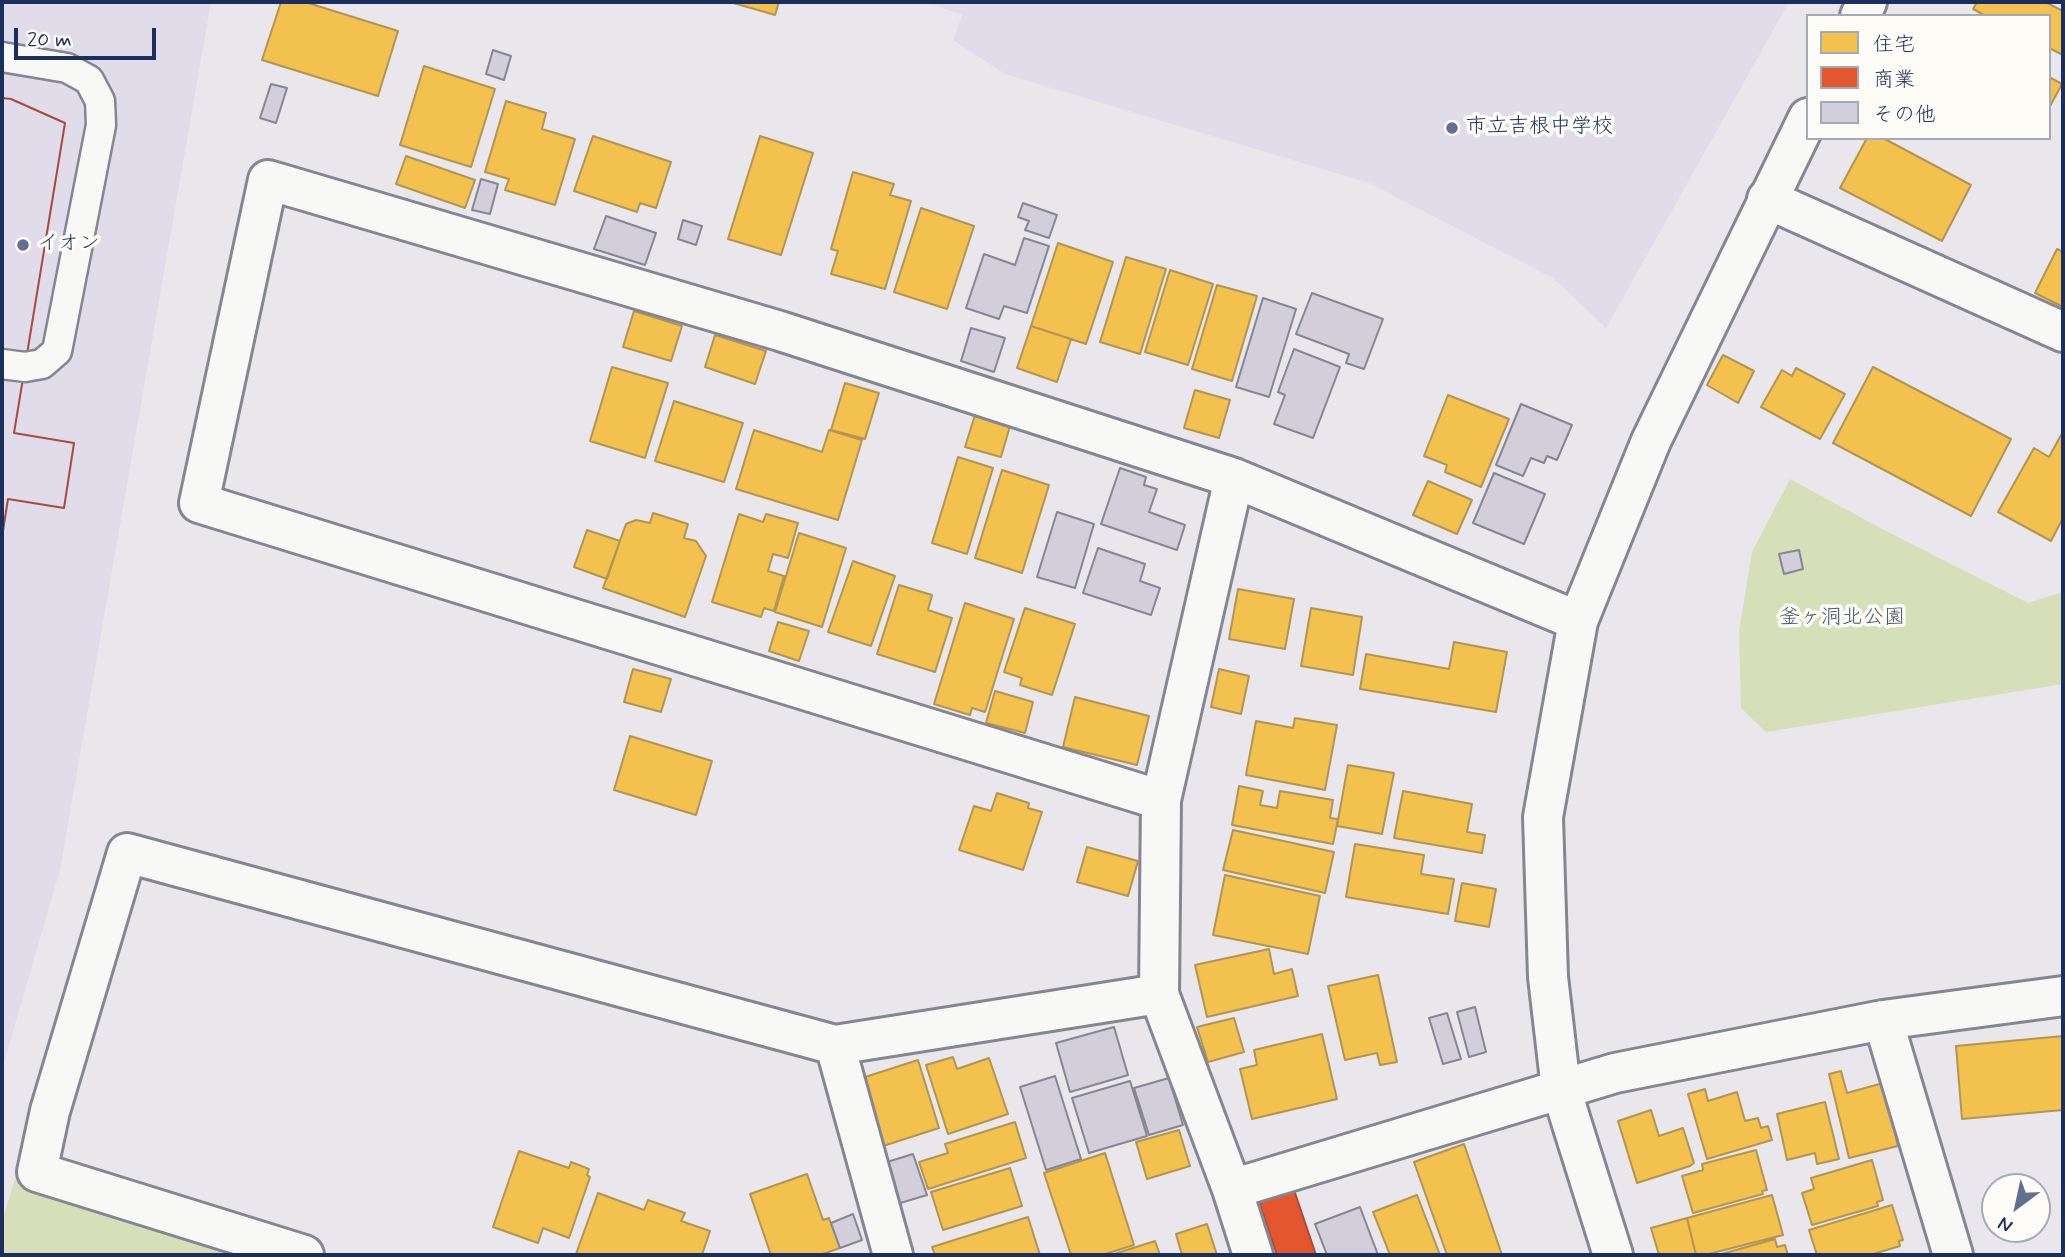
<!DOCTYPE html>
<html>
<head>
<meta charset="utf-8">
<style>
	body { margin:0 }
	#map { position:relative; width:2065px; height:1257px; overflow:hidden; background:#e9e7ec; font-family:Mynerve,"Klee One",sans-serif }
	canvas { display:block }
	.frame { position:absolute; inset:0; border:4px solid #1b2f5e; pointer-events:none }
	.legend { position:absolute; left:1806px; top:14px; width:245px; height:126px; box-sizing:border-box; background:#fdfcf7; border:2px solid #a3aaba; margin:0; padding:9px 12px; list-style:none; font-size:21px; color:#1b2f5e }
	.legend li { display:flex; align-items:center; gap:14px; height:35px }
	.legend b { width:35px; border:2px solid #a3aaba }
	.north { position:absolute; left:1981px; top:1173px; width:70px; height:70px; box-sizing:border-box; background:#fdfcf7; border:2px solid #a3aaba; border-radius:50%; rotate:213deg; font-size:19px; font-weight:700; line-height:28px; text-align:center; color:#1b2f5e }
	.north::after { content:''; display:block; margin:auto; width:24px; height:32px; background:#636f90; clip-path:polygon(50% 0,100% 100%,50% 72%,0 100%) }
	.scale { position:absolute; left:14px; top:28px; width:142px; height:32px; box-sizing:border-box; border:4px solid #1b2f5e; border-top:0; padding-left:9px; font-size:21px; line-height:24px; white-space:nowrap; color:#1b2f5e; -webkit-text-stroke:5px #fdfcf7; paint-order:stroke }
</style>
</head>
<body>
<div id="map">
<canvas width="2065" height="1257"></canvas>
<div class="frame"></div>
<ul class="legend">
<li><b style="height:19px;background:#f2c14e"></b>住宅</li>
<li><b style="height:19px;background:#e4572e"></b>商業</li>
<li><b style="height:19px;background:#d2cfda"></b>その他</li>
</ul>
<div class="north">N</div>
<div class="scale">20 m</div>
</div>
<script>
const ctx = document.querySelector('canvas').getContext('2d');
ctx.lineJoin = 'round';
function paint(path, color) { ctx.fillStyle = color; ctx.fill(path, 'evenodd'); }
const toPath = rows => new Path2D(rows.map(r => 'M' + r).join(''));
function strokePath(path, color, width, dash) { ctx.strokeStyle = color; ctx.lineWidth = width; ctx.lineCap = dash ? 'butt' : 'round'; ctx.setLineDash(dash || []); ctx.stroke(path); }
function drawText(font, color, halo, rows, align = 'center') {
  ctx.font = font + ' Mynerve,"Klee One",sans-serif'; ctx.lineWidth = 7; ctx.setLineDash([]); ctx.textBaseline = 'middle'; ctx.strokeStyle = halo; ctx.fillStyle = color; for (const [text, x, y, turn = 0] of rows) {
    ctx.save(); ctx.translate(x, y); ctx.rotate((+turn || 0) * Math.PI / 180); ctx.textAlign = isNaN(turn) ? turn : align; if (halo) ctx.strokeText(text, 0, 0); ctx.fillText(text, 0, 0); ctx.restore();
  }
}
paint(toPath([
	[2,2,211,2,60,870,2,1069],
	[927,2,1789,2,1606,328,1553,278,1369,183,1005,74,953,40,962,15]
]), '#e1dcea');
paint(toPath([
	[1790,479,1880,528,2028,603,2063,592,2063,684,1766,732,1741,708,1739,632,1752,552],
	[17,1173,229,1242,235,1255,2,1255,2,1221]
]), '#d6dfb7');
const homes = toPath([
	[281,2,305,2,398,31,378,96,262,60,281,2],
	[730,2,779,2,775,15,730,2],
	[1977,2,2045,2,2063,11,2063,55,2049,48,2049,16,1986,16,1973,9,1977,2],
	[424,66,495,89,471,167,400,145,424,66],
	[2049,77,2062,84,2049,108,2049,77],
	[506,101,546,113,542,129,575,139,555,205,505,190,509,179,485,172,506,101],
	[593,136,671,162,656,208,640,203,637,212,574,191,593,136],
	[760,136,813,153,781,255,728,239,760,136],
	[1867,138,1883,138,1971,185,1942,241,1840,188,1867,138],
	[406,156,475,180,465,208,396,184,406,156],
	[853,172,894,184,890,195,911,201,885,289,831,274,838,251,831,249,853,172],
	[921,208,974,226,947,309,894,292,921,208],
	[1058,243,1113,262,1086,344,1031,326,1058,243],
	[2057,249,2063,252,2063,307,2035,293,2057,249],
	[1126,257,1166,269,1140,354,1100,342,1126,257],
	[1170,270,1213,284,1188,365,1145,352,1170,270],
	[1217,285,1257,296,1232,381,1192,369,1217,285],
	[634,311,682,326,671,361,623,347,634,311],
	[1031,326,1071,339,1057,382,1017,368,1031,326],
	[715,335,766,351,755,384,705,367,715,335],
	[1723,355,1754,371,1738,403,1707,385,1723,355],
	[612,367,668,383,645,458,590,441,612,367],
	[1873,367,2011,439,1971,516,1833,443,1873,367],
	[1796,368,1845,394,1820,439,1761,407,1782,370,1792,376,1796,368],
	[845,383,879,393,865,439,831,430,845,383],
	[1195,390,1230,400,1219,438,1184,428,1195,390],
	[1448,395,1509,419,1481,487,1445,472,1447,465,1424,456,1448,395],
	[674,401,743,423,724,482,655,461,674,401],
	[975,415,1010,426,1001,457,965,447,975,415],
	[754,430,822,452,829,430,862,440,838,520,736,489,754,430],
	[2061,435,2063,436,2063,518,2051,541,1998,512,2034,448,2049,457,2061,435],
	[958,457,993,468,967,554,932,543,958,457],
	[1002,470,1049,485,1022,573,975,558,1002,470],
	[1428,481,1472,500,1457,534,1413,515,1428,481],
	[653,513,688,524,684,538,696,541,706,556,685,617,603,588,626,524,636,520,650,523,653,513],
	[739,514,763,522,766,514,798,523,788,558,773,554,768,571,784,576,774,611,764,608,761,617,712,602,739,514],
	[587,530,620,541,607,579,574,567,587,530],
	[799,533,846,548,822,627,775,612,799,533],
	[853,561,895,576,871,646,828,632,853,561],
	[899,585,932,595,928,610,952,618,935,672,877,654,899,585],
	[1238,589,1294,599,1285,649,1229,639,1238,589],
	[965,603,1014,619,985,712,972,708,970,715,934,704,965,603],
	[1025,608,1075,624,1052,695,1020,685,1022,678,1004,672,1025,608],
	[1311,608,1362,617,1353,675,1301,666,1311,608],
	[778,622,809,631,799,661,769,651,778,622],
	[1454,642,1507,652,1496,712,1360,689,1366,654,1449,669,1454,642],
	[633,669,671,679,661,712,624,702,633,669],
	[1219,669,1249,676,1241,714,1211,707,1219,669],
	[995,691,1033,702,1025,733,986,723,995,691],
	[1075,697,1149,716,1137,765,1063,747,1075,697],
	[1295,718,1337,725,1325,790,1246,775,1256,721,1293,728,1295,718],
	[630,736,712,761,696,815,614,790,630,736],
	[1348,765,1394,773,1382,834,1337,826,1348,765],
	[1239,786,1263,791,1260,805,1277,808,1280,791,1333,800,1330,818,1338,819,1333,844,1232,825,1239,786],
	[1403,791,1472,804,1467,832,1485,835,1482,853,1394,838,1403,791],
	[997,793,1029,803,1028,808,1042,812,1023,870,959,850,974,806,991,811,997,793],
	[1233,830,1334,852,1325,893,1223,870,1233,830],
	[1355,844,1424,855,1421,874,1454,879,1448,914,1346,897,1355,844],
	[1087,847,1138,861,1128,896,1077,882,1087,847],
	[1225,875,1320,896,1308,954,1213,935,1225,875],
	[1462,883,1496,889,1489,927,1455,921,1462,883],
	[1269,949,1274,974,1292,969,1298,996,1207,1017,1195,965,1269,949],
	[1378,975,1397,1062,1380,1065,1377,1053,1345,1060,1328,986,1378,975],
	[1234,1018,1244,1052,1208,1062,1197,1027,1234,1018],
	[1322,1034,1337,1099,1252,1119,1240,1069,1257,1065,1254,1050,1322,1034],
	[2063,1036,2063,1110,1962,1119,1956,1046,2063,1036],
	[953,1057,957,1069,989,1058,1008,1114,948,1134,926,1065,953,1057],
	[918,1060,939,1128,880,1147,859,1079,918,1060],
	[1841,1071,1847,1093,1883,1083,1898,1146,1849,1158,1829,1074,1841,1071],
	[1705,1089,1708,1101,1737,1092,1745,1121,1758,1118,1761,1128,1768,1126,1772,1140,1707,1159,1688,1094,1705,1089],
	[1825,1102,1839,1159,1817,1164,1815,1153,1787,1160,1777,1114,1825,1102],
	[1651,1110,1659,1136,1683,1128,1694,1163,1690,1166,1637,1183,1618,1121,1651,1110],
	[1015,1122,1026,1158,928,1189,919,1162,948,1153,945,1144,1015,1122],
	[1179,1130,1190,1166,1147,1179,1136,1142,1179,1130],
	[1464,1144,1502,1255,1447,1255,1414,1162,1464,1144],
	[1756,1150,1767,1190,1762,1191,1763,1194,1693,1213,1682,1176,1703,1170,1702,1164,1756,1150],
	[519,1151,569,1168,571,1162,589,1169,587,1175,590,1177,569,1238,543,1228,538,1243,493,1227,519,1151],
	[1105,1153,1134,1245,1102,1255,1071,1255,1044,1173,1105,1153],
	[1872,1160,1883,1200,1877,1202,1878,1206,1812,1225,1802,1193,1814,1189,1811,1178,1872,1160],
	[1010,1168,1022,1206,943,1230,931,1192,1010,1168],
	[807,1174,823,1220,829,1218,840,1248,820,1255,771,1255,750,1194,807,1174],
	[598,1193,644,1210,648,1200,685,1213,681,1221,710,1231,702,1255,576,1254,598,1193],
	[1417,1195,1440,1255,1390,1255,1373,1212,1417,1195],
	[1772,1195,1783,1235,1705,1255,1696,1255,1687,1218,1772,1195],
	[1892,1205,1903,1240,1899,1241,1900,1246,1870,1255,1817,1255,1809,1230,1892,1205],
	[1028,1217,1040,1255,935,1255,932,1247,1028,1217],
	[1687,1218,1696,1255,1659,1255,1651,1228,1687,1218],
	[1207,1224,1217,1255,1182,1255,1176,1234,1207,1224],
	[1775,1239,1777,1247,1785,1245,1788,1255,1718,1255,1775,1239],
	[1155,1241,1160,1255,1111,1255,1155,1241]
]);
paint(homes, '#f2c14e');
strokePath(homes, '#b29553', 2);
const shops = toPath([
	[2,98,11,99,65,123,14,433,74,443,64,508,8,499,2,537,2,98],
	[2,98,11,99,65,123,14,433,74,443,64,508,8,499,2,537,2,98],
	[1294,1190,1316,1255,1277,1255,1259,1202,1294,1190]
]);
paint(shops, '#e4572e');
strokePath(shops, '#a84b3c', 2);
const building = toPath([
	[493,50,511,56,504,80,486,74,493,50],
	[271,84,287,88,276,123,260,118,271,84],
	[481,179,498,184,490,214,472,210,481,179],
	[1023,203,1057,215,1049,238,1025,230,1029,221,1018,217,1023,203],
	[606,216,656,233,645,265,594,249,606,216],
	[683,220,702,226,696,245,678,239,683,220],
	[1024,238,1049,246,1027,313,1004,306,999,319,966,308,984,254,1015,265,1024,238],
	[1312,293,1383,319,1364,369,1346,363,1349,354,1296,334,1312,293],
	[1263,298,1296,309,1269,397,1236,387,1263,298],
	[971,328,1005,338,994,372,961,361,971,328],
	[1294,349,1340,367,1313,438,1274,424,1285,395,1278,392,1294,349],
	[1521,404,1572,425,1557,460,1547,456,1544,463,1531,458,1523,476,1496,465,1521,404],
	[1120,468,1146,477,1144,485,1157,489,1149,512,1185,525,1177,550,1101,524,1120,468],
	[1494,473,1545,494,1524,544,1473,523,1494,473],
	[1057,512,1094,524,1075,588,1037,577,1057,512],
	[1098,548,1145,564,1140,581,1160,588,1151,615,1083,593,1098,548],
	[1799,550,1803,569,1784,574,1779,554,1799,550],
	[1475,1007,1486,1052,1469,1057,1457,1012,1475,1007],
	[1447,1013,1461,1059,1443,1064,1429,1018,1447,1013],
	[1114,1027,1128,1075,1070,1092,1056,1043,1114,1027],
	[1055,1076,1081,1159,1046,1170,1020,1087,1055,1076],
	[1169,1078,1183,1125,1149,1135,1134,1088,1169,1078],
	[1130,1081,1147,1136,1089,1153,1072,1098,1130,1081],
	[913,1154,927,1195,897,1204,884,1163,913,1154],
	[1360,1207,1378,1255,1327,1255,1315,1224,1360,1207],
	[853,1214,862,1240,840,1248,831,1223,853,1214]
]);
paint(building, '#d2cfda');
strokePath(building, '#848792', 2);
const service = toPath([
	[2,57,67,68,89,80,100,101,101,125,57,351,42,364,25,367,2,364]
]);
const minor = toPath([
	[1767,199,2063,332],
	[1234,478,1161,800,1159,994,1232,1189,1253,1255],
	[1161,800,199,503,268,180,780,331,1234,478,1578,621],
	[1883,1020,1953,1255],
	[835,1045,893,1255],
	[1232,1189,1615,1073,1883,1020,2063,996],
	[304,1255,37,1172,50,1111,127,853,835,1045,1159,994]
]);
const tertiary = toPath([
	[1860,16,1867,2],
	[1613,1255,1561,1089,1548,977,1543,817,1578,621,1651,441,1808,118]
]);
strokePath(service, '#848792', 33);
strokePath(minor, '#848792', 44);
strokePath(tertiary, '#848792', 44);
strokePath(service, '#f8f8f7', 28);
strokePath(minor, '#f8f8f7', 38);
strokePath(tertiary, '#f8f8f7', 38);
for (const [x, y, r, color] of [
	[1452,128,7,"#636f90"],
	[23,245,7,"#636f90"]
]) { const dot = new Path2D(); dot.arc(x, y, r, 0, 2 * Math.PI); ctx.fillStyle = color; ctx.fill(dot); strokePath(dot, '#fdfcf7', 2.5); }
drawText('21px', '#1b2f5e', '#fdfcf7', [
	["市立吉根中学校",1466,128],
	["イオン",37,245]
], 'left');
drawText('21px', '#46596a', '#fdfcf7', [
	["釜ヶ洞北公園",1842,619]
]);
</script>
</body>
</html>
